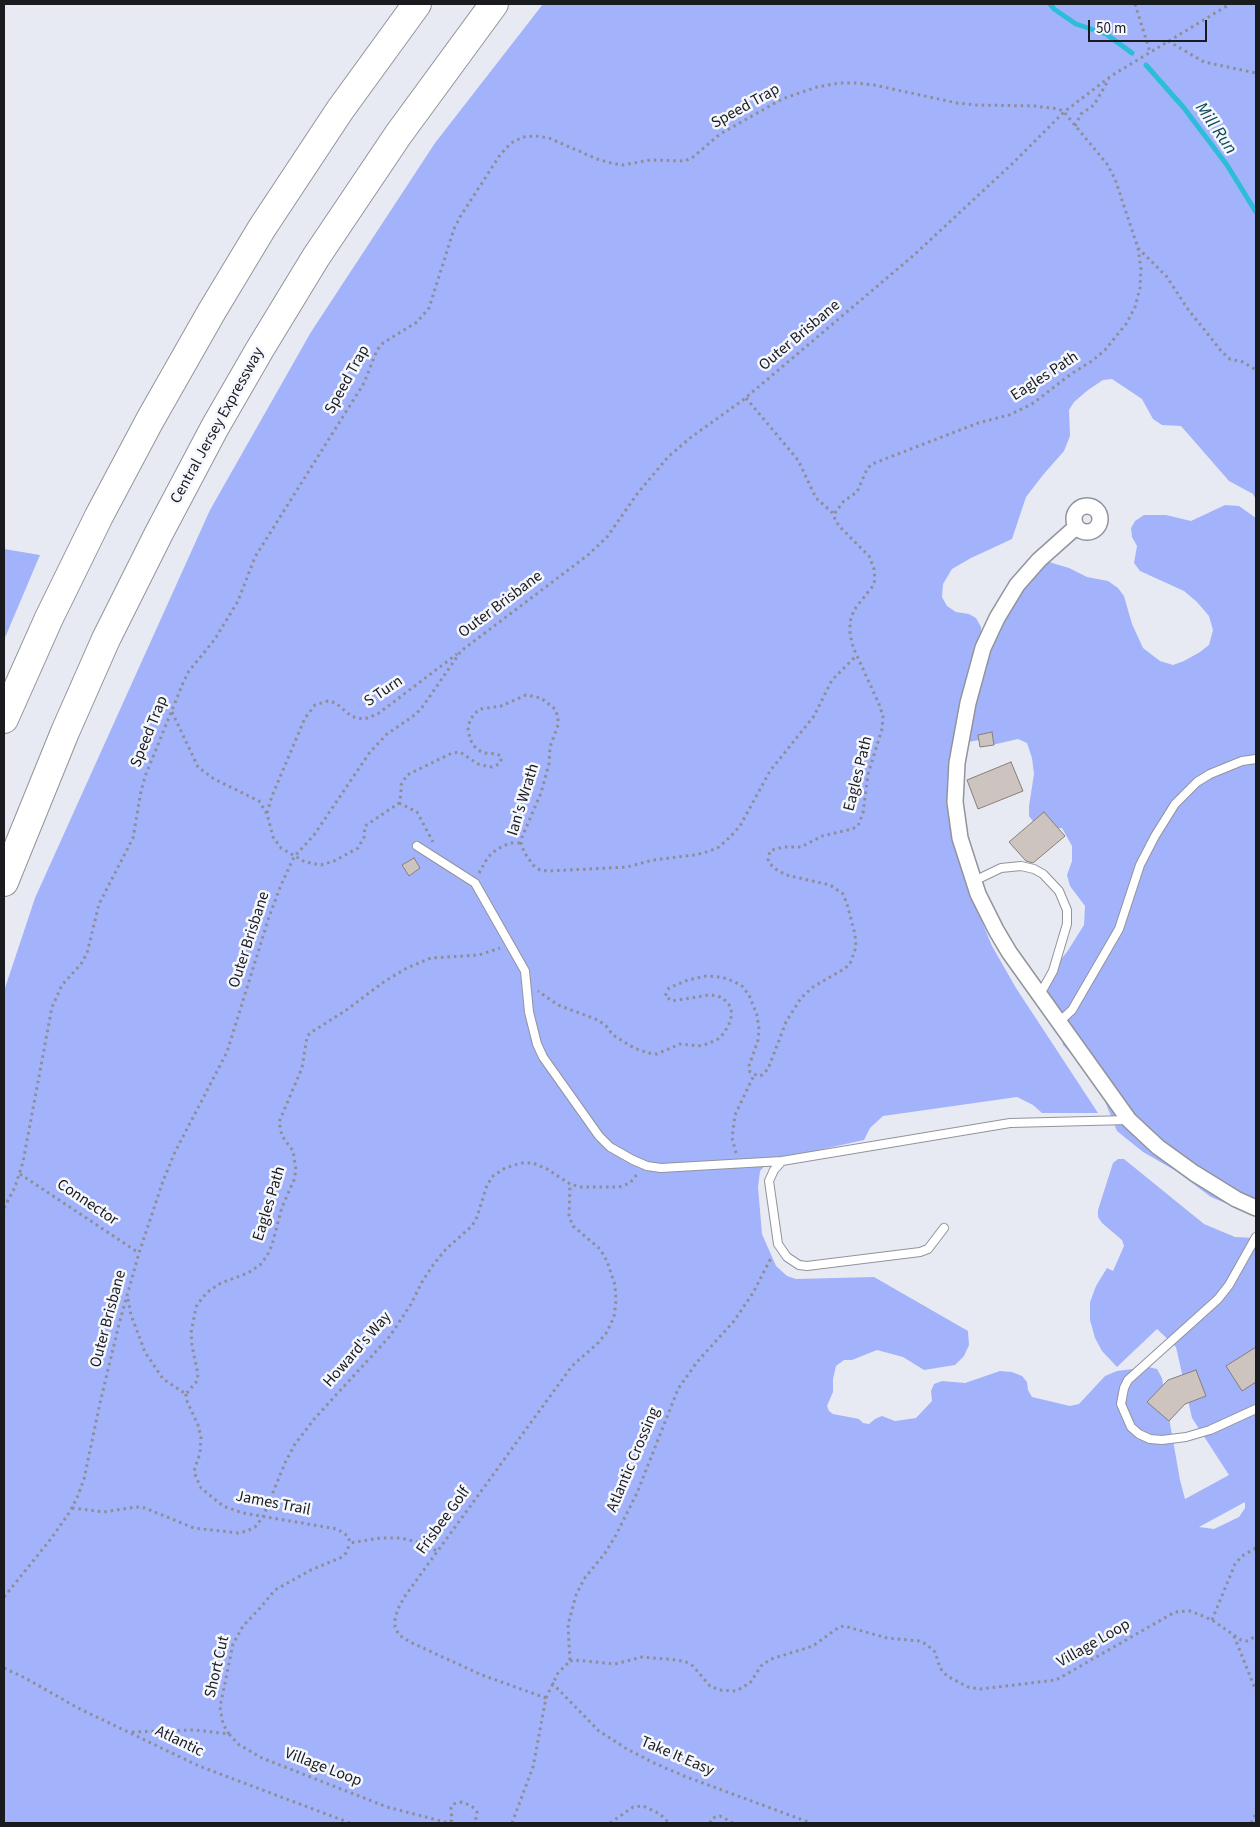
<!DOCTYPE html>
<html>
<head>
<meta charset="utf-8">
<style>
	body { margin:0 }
	#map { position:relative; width:1260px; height:1827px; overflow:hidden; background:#e8eaf3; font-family:"Source Sans 3",sans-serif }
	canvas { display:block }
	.frame { position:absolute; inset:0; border:5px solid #1a1b1e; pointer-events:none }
	.scale { position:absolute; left:1088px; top:20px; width:119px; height:22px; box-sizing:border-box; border:2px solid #1a1b1e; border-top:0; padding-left:6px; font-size:15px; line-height:18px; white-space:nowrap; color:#1a1b1e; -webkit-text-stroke:4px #f5f7fe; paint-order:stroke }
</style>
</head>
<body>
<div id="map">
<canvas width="1260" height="1827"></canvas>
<div class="frame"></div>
<div class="scale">50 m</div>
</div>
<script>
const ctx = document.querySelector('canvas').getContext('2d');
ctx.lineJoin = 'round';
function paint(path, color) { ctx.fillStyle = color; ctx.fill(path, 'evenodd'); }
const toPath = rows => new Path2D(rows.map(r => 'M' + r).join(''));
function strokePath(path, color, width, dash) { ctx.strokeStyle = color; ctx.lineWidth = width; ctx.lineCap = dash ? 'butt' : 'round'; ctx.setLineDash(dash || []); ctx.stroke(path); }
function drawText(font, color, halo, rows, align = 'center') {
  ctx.font = font + ' "Source Sans 3",sans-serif'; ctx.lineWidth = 5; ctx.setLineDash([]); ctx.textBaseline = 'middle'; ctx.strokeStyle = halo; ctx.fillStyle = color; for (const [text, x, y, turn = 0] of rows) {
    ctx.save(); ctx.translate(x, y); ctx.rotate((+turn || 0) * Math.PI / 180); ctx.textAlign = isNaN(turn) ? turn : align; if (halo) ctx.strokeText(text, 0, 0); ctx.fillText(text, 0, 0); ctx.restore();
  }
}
paint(toPath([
	[543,4,1256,4,1256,500,1253,494,1229,481,1181,426,1162,425,1153,419,1142,399,1112,379,1103,380,1088,390,1074,402,1069,410,1070,436,1064,451,1043,475,1026,497,1012,539,971,558,952,569,943,584,942,597,947,606,956,612,969,614,976,618,981,627,982,636,966,682,954,739,951,762,952,832,959,861,969,890,992,946,1016,988,1098,1113,1042,1113,1033,1105,1017,1097,883,1116,870,1128,864,1140,769,1161,760,1171,758,1187,762,1234,776,1266,787,1276,796,1279,874,1277,968,1331,969,1345,964,1356,955,1365,924,1370,903,1357,877,1350,852,1360,844,1360,836,1366,833,1379,833,1392,827,1406,829,1411,833,1414,859,1419,863,1423,869,1424,875,1419,882,1416,895,1421,916,1418,932,1401,931,1391,934,1384,942,1381,965,1383,1000,1371,1012,1372,1022,1376,1027,1382,1028,1390,1032,1397,1070,1406,1079,1404,1105,1376,1117,1371,1148,1367,1157,1369,1162,1378,1180,1480,1185,1499,1229,1475,1192,1418,1176,1347,1157,1329,1117,1367,1102,1351,1095,1338,1090,1320,1090,1302,1096,1286,1107,1268,1113,1271,1124,1246,1122,1240,1102,1223,1098,1217,1098,1210,1113,1163,1118,1159,1124,1159,1204,1224,1235,1237,1256,1238,1256,1823,4,1823,4,991,35,898,210,510,311,332,435,143],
	[1245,1502,1245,1508,1239,1517,1214,1529,1199,1527],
	[1225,505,1239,506,1256,518,1256,1216,1211,1197,1176,1171,1143,1152,1117,1131,1096,1079,1063,1045,1061,1030,1049,1021,1039,1000,1051,971,1067,952,1084,925,1085,906,1070,886,1067,875,1072,861,1072,846,1062,828,1047,829,1035,824,1029,816,1029,806,1034,774,1032,758,1027,743,1018,739,992,745,979,740,968,742,965,707,990,642,1034,571,1049,562,1069,568,1087,577,1108,581,1118,588,1124,596,1132,624,1143,648,1160,661,1173,665,1184,661,1200,652,1209,645,1213,630,1209,616,1197,602,1184,591,1140,571,1134,563,1137,546,1132,537,1131,528,1135,521,1144,515,1166,515,1191,521],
	[4,549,40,555,4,640]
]), '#a2b3fb');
strokePath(toPath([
	[1050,4,1054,9,1076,24,1106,34,1132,53],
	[1146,65,1184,108,1227,165,1256,212]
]), '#2ebdd9', 5);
const building = toPath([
	[992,732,994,745,980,747,978,735,992,732],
	[1011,762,1023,791,978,809,967,780,1011,762],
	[1044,812,1065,836,1033,863,1026,861,1009,842,1044,812],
	[414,858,420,868,409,876,402,865,414,858],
	[1256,1347,1256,1382,1242,1391,1226,1366,1256,1347],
	[1196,1370,1206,1396,1185,1404,1169,1421,1147,1402,1168,1380,1196,1370]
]);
paint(building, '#cdc4c0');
strokePath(building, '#877e7b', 1);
const lane = toPath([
	[417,846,475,883,525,971,529,1012,537,1044,543,1057,599,1136,610,1147,633,1160,647,1166,661,1168,782,1161],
	[974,881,1001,868,1021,866,1034,869,1043,874,1059,891,1067,910,1067,924,1053,971,1039,996],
	[1058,1023,1072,1010,1119,929,1140,865,1155,836,1175,804,1197,782,1210,774,1242,761,1256,759],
	[944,1228,928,1249,920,1252,807,1266,799,1265,787,1257,778,1244,769,1181,774,1170,782,1161,1010,1123,1129,1120],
	[1256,1237,1229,1285,1218,1299,1128,1380,1124,1388,1121,1404,1131,1427,1139,1434,1150,1439,1162,1440,1186,1437,1210,1430,1256,1409]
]);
const street = toPath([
	'1074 519a13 13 0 1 1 26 0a13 13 0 1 1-26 0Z',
	[1076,527,1039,560,1017,585,997,618,983,648,968,703,957,763,955,802,960,838,978,894,996,930,1009,952,1129,1120,1158,1147,1194,1173,1236,1199,1256,1208]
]);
const highway = toPath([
	[4,719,49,618,99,516,150,420,212,311,262,228,340,110,417,4],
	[4,882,65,732,106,639,159,533,215,427,260,349,316,257,398,135,494,4]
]);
strokePath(lane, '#92949c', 10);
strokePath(street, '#92949c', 18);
strokePath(highway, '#92949c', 30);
strokePath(toPath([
	[1135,4,1150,52],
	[1168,41,1204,62,1256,73],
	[1075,126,1081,114,1094,105,1109,79],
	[1138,248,1167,277,1187,308,1222,352,1230,359,1243,362,1256,370],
	[746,398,798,460,816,498,834,514],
	[172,712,198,767,214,779,259,801,267,814,273,837,281,848,305,862,321,865,334,861,358,848,364,837,365,826,399,803,401,795,401,785,407,775,452,753,460,752,478,764,486,766,492,767,499,764,501,760,501,756,497,754,485,753,480,751,474,746,470,739,468,729,470,720,475,713,481,709,501,706,526,695,541,698,555,709,558,717,558,725,550,747,549,764,541,793,522,837,521,843,524,852,533,865,540,870,549,871,627,867,653,860,695,855,710,851,719,847,730,837,740,826,770,771,814,716,832,680,857,655],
	[399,803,417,812,433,842],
	[267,813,272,796,305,718,315,705,328,701,336,703,351,716,357,718,364,719,370,717,379,713,457,654],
	[479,873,488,857,497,849,510,843,521,843],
	[736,1153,732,1138,735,1115,754,1075],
	[20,1174,139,1253],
	[4,1208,15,1187,23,1162,52,1007,62,985,81,964,87,953,99,904,133,838,141,791,146,774,183,683,189,671,215,639,238,601,255,557,364,383,377,350,383,343,417,322,429,308,454,229,460,217,500,155,511,143,523,137,536,136,549,138,597,159,611,163,623,165,650,160,685,161,693,157,720,134,782,99,817,87,839,83,856,83,874,85,957,103,976,105,1035,106,1059,109,1064,112,1107,164,1115,179,1138,248,1141,269,1140,288,1135,307,1126,324,1105,350,1092,361,1071,374,1032,404,1009,415,978,423,872,464,867,469,857,492,844,501,834,514,835,520,840,527,869,556,874,569,875,580,872,587,854,610,850,622,850,634,853,647,879,704,883,716,882,729,868,774,863,813,858,826,852,829,822,836,801,847,784,847,775,849,770,851,768,859,769,863,777,870,786,875,830,885,843,894,847,904,855,934,856,947,850,964,844,969,813,987,801,998,786,1022,768,1069,762,1075,758,1076,750,1072,749,1066,758,1040,759,1029,757,1015,749,995,742,986,733,981,721,977,706,976,688,980,669,988,665,996,672,1001,709,995,718,996,724,999,730,1006,732,1014,729,1024,724,1033,718,1039,707,1044,698,1046,680,1044,657,1054,648,1053,634,1048,613,1035,606,1026,598,1020,558,1005,538,991],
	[128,1299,131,1315,145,1352,163,1379,186,1394,197,1381,198,1374,192,1346,191,1333,196,1307,202,1298,210,1290,221,1283,248,1273,260,1265,267,1256,272,1245,282,1207,294,1180,296,1170,293,1151,282,1136,279,1122,302,1068,307,1037,310,1033,345,1011,385,981,407,968,431,958,479,955,500,948],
	[186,1394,186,1399,198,1425,201,1437,200,1453,194,1471,196,1477,201,1488,223,1506,243,1513,337,1529,348,1536,350,1543,380,1538,401,1538,421,1543,437,1551],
	[72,1508,104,1512,136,1507,145,1508,194,1528,238,1533,247,1531,255,1527,263,1517,285,1463,295,1444,315,1418,390,1336,411,1304,422,1282,433,1265,446,1249,472,1226,477,1217,487,1185,493,1176,505,1168,521,1163,533,1163,547,1169,570,1184,580,1187,619,1187,630,1183,638,1173],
	[4,1597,50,1540,69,1513,77,1498,84,1479,100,1403,119,1324,139,1253,163,1181,175,1152,227,1052,269,917,281,885,294,857,314,835,370,752,387,734,412,717,421,709,461,651,588,555,607,537,637,494,668,457,690,438,743,400,914,255,1014,162,1064,112,1111,76,1230,4],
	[1212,1620,1235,1564,1242,1556,1256,1548],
	[1234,1636,1256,1691],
	[570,1661,575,1660,615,1664,642,1657,677,1660,686,1662,693,1666,710,1686,719,1690,736,1691,750,1683,761,1666,771,1659,813,1646,839,1627,844,1626,887,1638,919,1641,926,1644,935,1652,940,1668,947,1676,968,1687,980,1689,1056,1680,1175,1612,1190,1611,1198,1614,1212,1620,1241,1640,1247,1641,1256,1636],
	[4,1668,27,1679,78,1708,199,1766,350,1823],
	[552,1683,599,1731,627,1749,654,1763,684,1776,811,1823],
	[546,1698,558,1673,570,1661,568,1625,576,1595,584,1579,605,1553,616,1535,637,1493,678,1389,697,1362,734,1321,753,1293,772,1256],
	[132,1732,194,1730,229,1734,238,1744,262,1758,387,1807,445,1822,450,1822,452,1820,451,1808,453,1804,462,1802,467,1804,474,1808,477,1812,475,1823],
	[229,1734,223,1724,220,1707,233,1644,243,1626,260,1608,275,1590,311,1570,340,1558,346,1553,350,1543],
	[512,1823,533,1767,546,1698,482,1675,410,1642,399,1635,395,1627,395,1618,399,1607,405,1596,572,1366,598,1343,607,1332,614,1317,616,1301,615,1285,607,1261,600,1249,573,1226,569,1216,570,1184],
	[610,1823,633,1807,643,1806,660,1814,669,1823],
	[710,1823,712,1818,720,1816,733,1823],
	[1251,1823,1256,1814]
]), '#8d8e95', 3, [2.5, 4]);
strokePath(lane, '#fff', 8);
strokePath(street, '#fff', 15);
strokePath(highway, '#fff', 28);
drawText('16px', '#1a1b1e', '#f5f7fe', [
	["Speed Trap",746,107,-29],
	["Outer Brisbane",800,336,-40],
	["Eagles Path",1045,377,-33],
	["Speed Trap",348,380,-61],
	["Central Jersey Expressway",218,426,-61],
	["Outer Brisbane",501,605,-37],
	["S Turn",384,692,-34],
	["Speed Trap",150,732,-68],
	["Eagles Path",859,774,-76],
	["Ian's Wrath",524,800,-73],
	["Outer Brisbane",250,940,-72],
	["Connector",87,1203,34],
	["Eagles Path",270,1204,-73],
	["Outer Brisbane",109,1319,-75],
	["Howard's Way",358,1350,-49],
	["Atlantic Crossing",634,1460,-67],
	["James Trail",273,1504,11],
	["Frisbee Golf",444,1521,-54],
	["Village Loop",1094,1644,-30],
	["Short Cut",218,1667,-77],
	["Atlantic",179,1742,26],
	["Take It Easy",677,1757,23],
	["Village Loop",323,1768,21]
]);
drawText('italic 18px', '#0d4854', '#f5f7fe', [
	["Mill Run",1215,129,55]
]);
</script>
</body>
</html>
